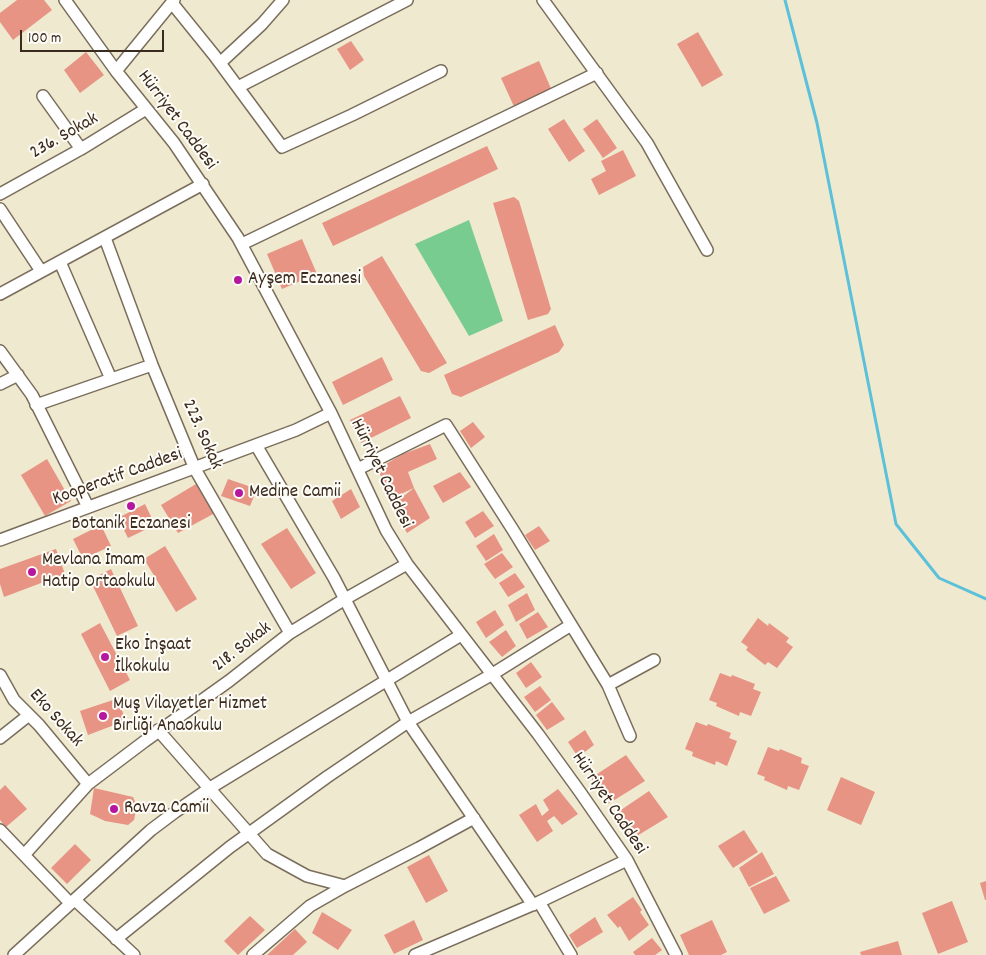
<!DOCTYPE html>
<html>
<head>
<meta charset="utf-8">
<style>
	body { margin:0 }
	#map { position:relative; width:986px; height:955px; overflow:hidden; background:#efe9cf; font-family:Dekko,sans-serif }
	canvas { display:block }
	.scale { position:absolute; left:20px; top:30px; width:144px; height:22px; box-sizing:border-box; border:2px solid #3b2a1e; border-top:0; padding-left:6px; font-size:15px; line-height:18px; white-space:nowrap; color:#3b2a1e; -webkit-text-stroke:4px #fdfcf7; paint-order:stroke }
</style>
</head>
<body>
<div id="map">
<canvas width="986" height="955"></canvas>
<div class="scale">100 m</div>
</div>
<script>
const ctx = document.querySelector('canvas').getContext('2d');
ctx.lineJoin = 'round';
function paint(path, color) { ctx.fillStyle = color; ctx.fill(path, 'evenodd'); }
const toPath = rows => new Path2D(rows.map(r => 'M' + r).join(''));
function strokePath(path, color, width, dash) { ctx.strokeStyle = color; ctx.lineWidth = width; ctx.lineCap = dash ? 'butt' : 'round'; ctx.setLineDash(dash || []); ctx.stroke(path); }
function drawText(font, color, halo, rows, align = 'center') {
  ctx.font = font + ' Dekko,sans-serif'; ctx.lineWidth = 4; ctx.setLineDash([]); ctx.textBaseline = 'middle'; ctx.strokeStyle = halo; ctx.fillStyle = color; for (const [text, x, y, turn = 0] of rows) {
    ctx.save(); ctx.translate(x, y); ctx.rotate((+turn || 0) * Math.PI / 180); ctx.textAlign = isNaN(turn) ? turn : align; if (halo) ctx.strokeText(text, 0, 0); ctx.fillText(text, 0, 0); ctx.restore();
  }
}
paint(toPath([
	[469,220,503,321,469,336,415,244]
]), '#79cc8f');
strokePath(toPath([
	[785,0,817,123,896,524,939,578,986,599]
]), '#5bc0d9', 3);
paint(toPath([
	[17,0,44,0,52,10,13,40,0,22,0,13],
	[698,32,723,75,702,87,677,44],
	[351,41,364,60,350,70,337,49],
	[86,52,104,75,80,93,64,70],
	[539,61,553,93,516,111,501,78],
	[564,119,585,151,569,162,548,129],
	[597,119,617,148,603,158,583,129],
	[487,146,498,169,333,246,322,223],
	[623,150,636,176,599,195,591,179,606,171,601,161],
	[514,197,519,201,551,309,548,314,528,320,493,203],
	[302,239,317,274,282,289,267,254],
	[382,256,447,363,429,373,421,371,364,276,363,267],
	[555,325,564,345,559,352,461,397,452,394,444,375],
	[382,357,393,380,343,405,332,382],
	[400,396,411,418,361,443,350,420],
	[473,422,485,437,471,448,460,431],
	[430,444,437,459,408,472,414,488,392,498,390,491,386,491,382,480,379,471,381,467,403,454],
	[47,459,71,501,45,516,21,475],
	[460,472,471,487,443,503,433,486],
	[228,479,257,489,250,506,221,496],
	[196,484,215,513,178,533,161,505],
	[414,488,430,518,407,533,392,505],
	[351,489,360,507,341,519,332,501],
	[145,504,155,525,128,538,118,518],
	[483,511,494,526,475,538,465,522],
	[101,525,111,546,83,559,73,539],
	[539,526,550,541,535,550,525,535],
	[287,528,316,573,291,589,261,544],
	[494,534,503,550,486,561,476,546],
	[165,546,197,599,176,612,144,559],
	[56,549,65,574,4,597,0,584,0,569],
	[502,553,513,567,495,579,484,564],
	[111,569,138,626,117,636,90,580],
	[515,573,525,587,508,597,499,583],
	[527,593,535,610,516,622,508,605],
	[495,610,504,625,486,638,476,622],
	[538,612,548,627,527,639,519,624],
	[758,618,768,626,769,623,789,638,786,642,793,647,777,668,768,662,765,665,746,650,748,647,741,642],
	[100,623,130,680,110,691,81,634],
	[506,630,516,646,502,657,489,642],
	[531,662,542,677,526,688,516,673],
	[720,673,731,677,732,675,755,684,753,689,761,692,751,716,740,712,739,716,716,706,717,703,709,700],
	[540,686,551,700,535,712,524,697],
	[119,698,125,721,88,735,80,711],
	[552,702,565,719,547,730,536,715],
	[696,722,707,726,708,724,731,733,729,738,737,741,727,766,716,761,715,765,692,756,693,752,685,749],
	[585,730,594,745,578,757,568,742],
	[768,747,779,751,780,749,802,758,801,763,809,766,799,790,788,786,787,790,764,780,765,777,757,774],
	[626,755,645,781,608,804,591,778],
	[841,777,875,792,861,825,827,810],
	[5,785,27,809,6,827,0,820,0,790],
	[94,788,133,797,137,806,134,820,128,825,105,821,90,814],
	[558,789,578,814,562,825,554,816,547,821,553,831,537,842,519,815,536,804,542,816,549,810,543,800],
	[649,791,668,817,632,839,615,814],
	[744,830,758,852,733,868,718,846],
	[75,844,91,860,67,884,51,868],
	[762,852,774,874,749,887,739,868],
	[429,855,448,891,426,903,407,867],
	[776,876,790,901,764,914,750,888],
	[986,881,986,900,985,900,980,883],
	[633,897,642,910,640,912,649,925,629,941,620,926,618,928,607,915],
	[952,901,968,942,938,954,922,913],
	[322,912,352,930,338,950,312,933],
	[250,916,265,930,238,955,224,941],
	[595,917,603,932,577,948,569,935],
	[414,920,423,940,394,954,384,935],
	[712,920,727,952,721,955,689,955,680,935],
	[295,929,307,942,293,955,267,955],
	[652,938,662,950,655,955,635,955,633,952],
	[898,941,902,955,861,955,860,952]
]), '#e79484');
const minor = toPath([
	[65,0,116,71,174,143,238,238,331,413,386,530,407,564,538,734,580,792,627,860,676,955],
	[543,0,647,143,707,250],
	[172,3,214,55,282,147,352,115,441,71],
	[220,63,262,24,283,0],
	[116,71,174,0],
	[238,87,407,0],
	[43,96,81,149],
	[0,194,81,149,146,109],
	[0,209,41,271],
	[105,238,152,365,195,469,290,633],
	[242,244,597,73],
	[60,262,111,379],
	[0,294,203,184],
	[0,351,32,395,88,507],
	[0,384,18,375],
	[36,405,152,365],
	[256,445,334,578,408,722,533,905],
	[358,469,446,425,513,530,608,685,630,736],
	[0,540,296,430,331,413],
	[0,675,14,700,39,725,88,784],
	[608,685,654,660],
	[158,730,267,854,307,876,345,886],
	[0,738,29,715],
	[0,830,70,903],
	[24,855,88,784,145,741,229,681,290,633,345,599,407,564],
	[75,900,134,955],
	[539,902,571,955],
	[116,939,230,847,327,777,408,722,491,675,571,625],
	[14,955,151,830,175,812,210,788,461,635],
	[253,955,310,906,345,886,419,848,474,818],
	[415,955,539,902,627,860]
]);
strokePath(minor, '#7a6d5c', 14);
strokePath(minor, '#fff', 11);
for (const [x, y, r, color] of [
	[238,280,5,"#b5179e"],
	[239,493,5,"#b5179e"],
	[131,506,5,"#b5179e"],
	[32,572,5,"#b5179e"],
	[105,657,5,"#b5179e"],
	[103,716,5,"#b5179e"],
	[114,809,5,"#b5179e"]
]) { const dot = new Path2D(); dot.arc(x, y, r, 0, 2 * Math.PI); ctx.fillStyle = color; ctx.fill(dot); strokePath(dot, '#fdfcf7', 2); }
drawText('19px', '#3b2a1e', '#fdfcf7', [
	["Hürriyet Caddesi",176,121,53],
	["236. Sokak",65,137,-30],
	["223. Sokak",201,435,66],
	["Hürriyet Caddesi",380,474,64],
	["Kooperatif Caddesi",118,478,-20],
	["218. Sokak",243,648,-38],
	["Eko Sokak",55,719,48],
	["Hürriyet Caddesi",608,804,56]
]);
drawText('19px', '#3b2a1e', '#fdfcf7', [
	["Ayşem Eczanesi",248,280],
	["Medine Camii",249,493],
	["Botanik Eczanesi",131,525,"center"],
	["Mevlana İmam",42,561],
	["Hatip Ortaokulu",42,583],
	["Eko İnşaat",115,646],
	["İlkokulu",115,668],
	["Muş Vilayetler Hizmet",113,705],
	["Birliği Anaokulu",113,727],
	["Ravza Camii",124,809]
], 'left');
</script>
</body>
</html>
